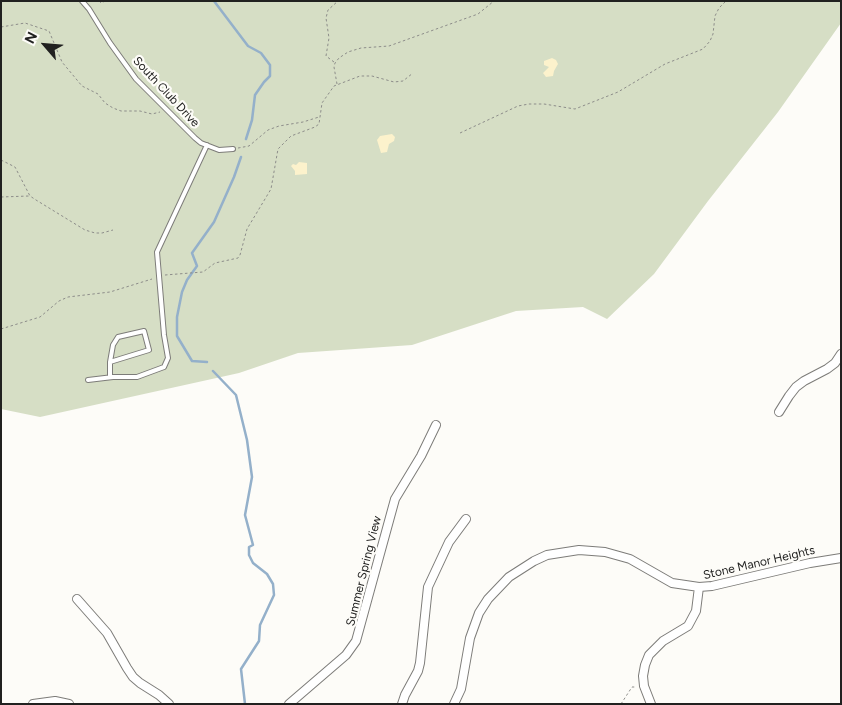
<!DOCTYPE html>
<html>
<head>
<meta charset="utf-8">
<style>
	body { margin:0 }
	#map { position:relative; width:842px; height:705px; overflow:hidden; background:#fdfcf8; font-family:Figtree,sans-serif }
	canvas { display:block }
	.frame { position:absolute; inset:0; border:2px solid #212120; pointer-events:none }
	.north { position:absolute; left:20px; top:20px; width:50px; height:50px; -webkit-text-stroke:4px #fdfcf8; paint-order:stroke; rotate:297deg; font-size:14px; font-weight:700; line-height:20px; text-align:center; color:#212120 }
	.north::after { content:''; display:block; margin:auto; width:18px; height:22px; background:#212120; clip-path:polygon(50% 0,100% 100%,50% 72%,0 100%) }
</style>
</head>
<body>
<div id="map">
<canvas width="842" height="705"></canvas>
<div class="frame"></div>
<div class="north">N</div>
</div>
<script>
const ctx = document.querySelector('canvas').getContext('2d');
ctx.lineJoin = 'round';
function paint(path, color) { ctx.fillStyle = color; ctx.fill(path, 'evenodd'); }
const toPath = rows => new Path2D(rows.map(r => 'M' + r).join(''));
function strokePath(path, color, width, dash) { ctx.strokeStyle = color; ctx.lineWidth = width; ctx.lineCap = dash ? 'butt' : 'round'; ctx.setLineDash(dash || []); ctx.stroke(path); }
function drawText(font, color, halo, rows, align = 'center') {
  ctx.font = font + ' Figtree,sans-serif'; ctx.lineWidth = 4.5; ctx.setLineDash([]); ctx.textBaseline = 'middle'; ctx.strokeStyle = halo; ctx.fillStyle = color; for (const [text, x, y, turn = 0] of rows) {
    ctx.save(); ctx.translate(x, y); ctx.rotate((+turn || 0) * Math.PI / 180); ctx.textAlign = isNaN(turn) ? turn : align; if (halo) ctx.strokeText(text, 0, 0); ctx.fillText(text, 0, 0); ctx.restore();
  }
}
paint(toPath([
	[1,1,841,1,841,23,778,112,708,201,654,274,607,319,583,307,516,311,412,345,298,353,239,373,40,417,1,409]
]), '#d6dec5');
paint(toPath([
	[552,58,556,60,558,64,554,71,553,76,546,77,543,73,549,67,544,65,544,61],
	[392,134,395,137,394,141,389,144,387,152,381,153,377,140,380,136],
	[299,162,307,163,307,174,295,175,295,171,291,166,293,164,296,165]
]), '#fcf2cc');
strokePath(toPath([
	[214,1,248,46,261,53,270,65,270,76,264,82,255,95,252,120,246,139],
	[207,362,192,361,177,336,177,317,182,292,187,280,197,266,192,253,214,222,234,177,241,157],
	[213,371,236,395,247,440,252,477,245,515,253,545,249,547,249,555,253,563,267,574,273,584,274,595,260,625,259,641,241,669,245,704]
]), '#94b0ca', 2.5);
const lane = toPath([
	[82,1,89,9,110,43,136,79,195,138,201,143,219,150,233,149],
	[110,362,149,350,144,331,118,337,113,345,110,362,110,377],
	[88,380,113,377,137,377,164,367,168,358,164,335,157,252,207,145]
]);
const street = toPath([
	[779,412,789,396,796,387,804,381,827,369,835,363,841,354],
	[77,599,107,633,127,668,133,677,140,683,159,695,169,704],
	[33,704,55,701,69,704],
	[289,704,346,655,356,641,395,499,421,456,436,425],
	[402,704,405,695,418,671,420,663,428,587,449,542,466,519],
	[454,704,461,689,470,638,479,613,488,599,509,577,534,561,547,555,579,550,605,552,630,559,672,583,699,587,712,586,810,563,841,558],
	[651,704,644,686,643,676,645,665,649,655,663,641,688,626,696,611,699,587]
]);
strokePath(lane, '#7d7c79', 6);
strokePath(street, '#7d7c79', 10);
strokePath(toPath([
	[99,1,101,3,105,1],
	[1,27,25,23,49,31,62,62,82,86,98,94,105,103,113,108,121,111,140,111,152,114,160,112],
	[334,62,326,56,329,38,326,18,328,10,338,1],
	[337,84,334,67,335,63,339,58,348,52,361,48,389,46,478,14,494,1],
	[460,133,518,106,529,104,544,104,575,109,618,92,665,64,703,49,710,41,713,34,715,16,719,8,726,1],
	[238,148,249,146,268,130,279,126,303,122,319,117],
	[1,160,15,167,30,196,36,200,85,230,95,233,102,233,113,230],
	[1,197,29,196],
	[165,275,203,272,215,263,238,258,240,255,247,229,271,189,278,149,291,136,315,127,319,124,322,103,334,86,360,76,372,76,394,82,403,81,413,73],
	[1,329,40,317,59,301,68,297,110,292,152,279],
	[621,704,632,687,636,687]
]), '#8d8d8a', 1, [2.5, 2.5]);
strokePath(lane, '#fff', 4);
strokePath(street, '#fff', 8);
drawText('12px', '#212120', '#fdfcf8', [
	["South Club Drive",166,92,47],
	["Stone Manor Heights",759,563,-13],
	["Summer Spring View",364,571,-76]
]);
</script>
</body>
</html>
